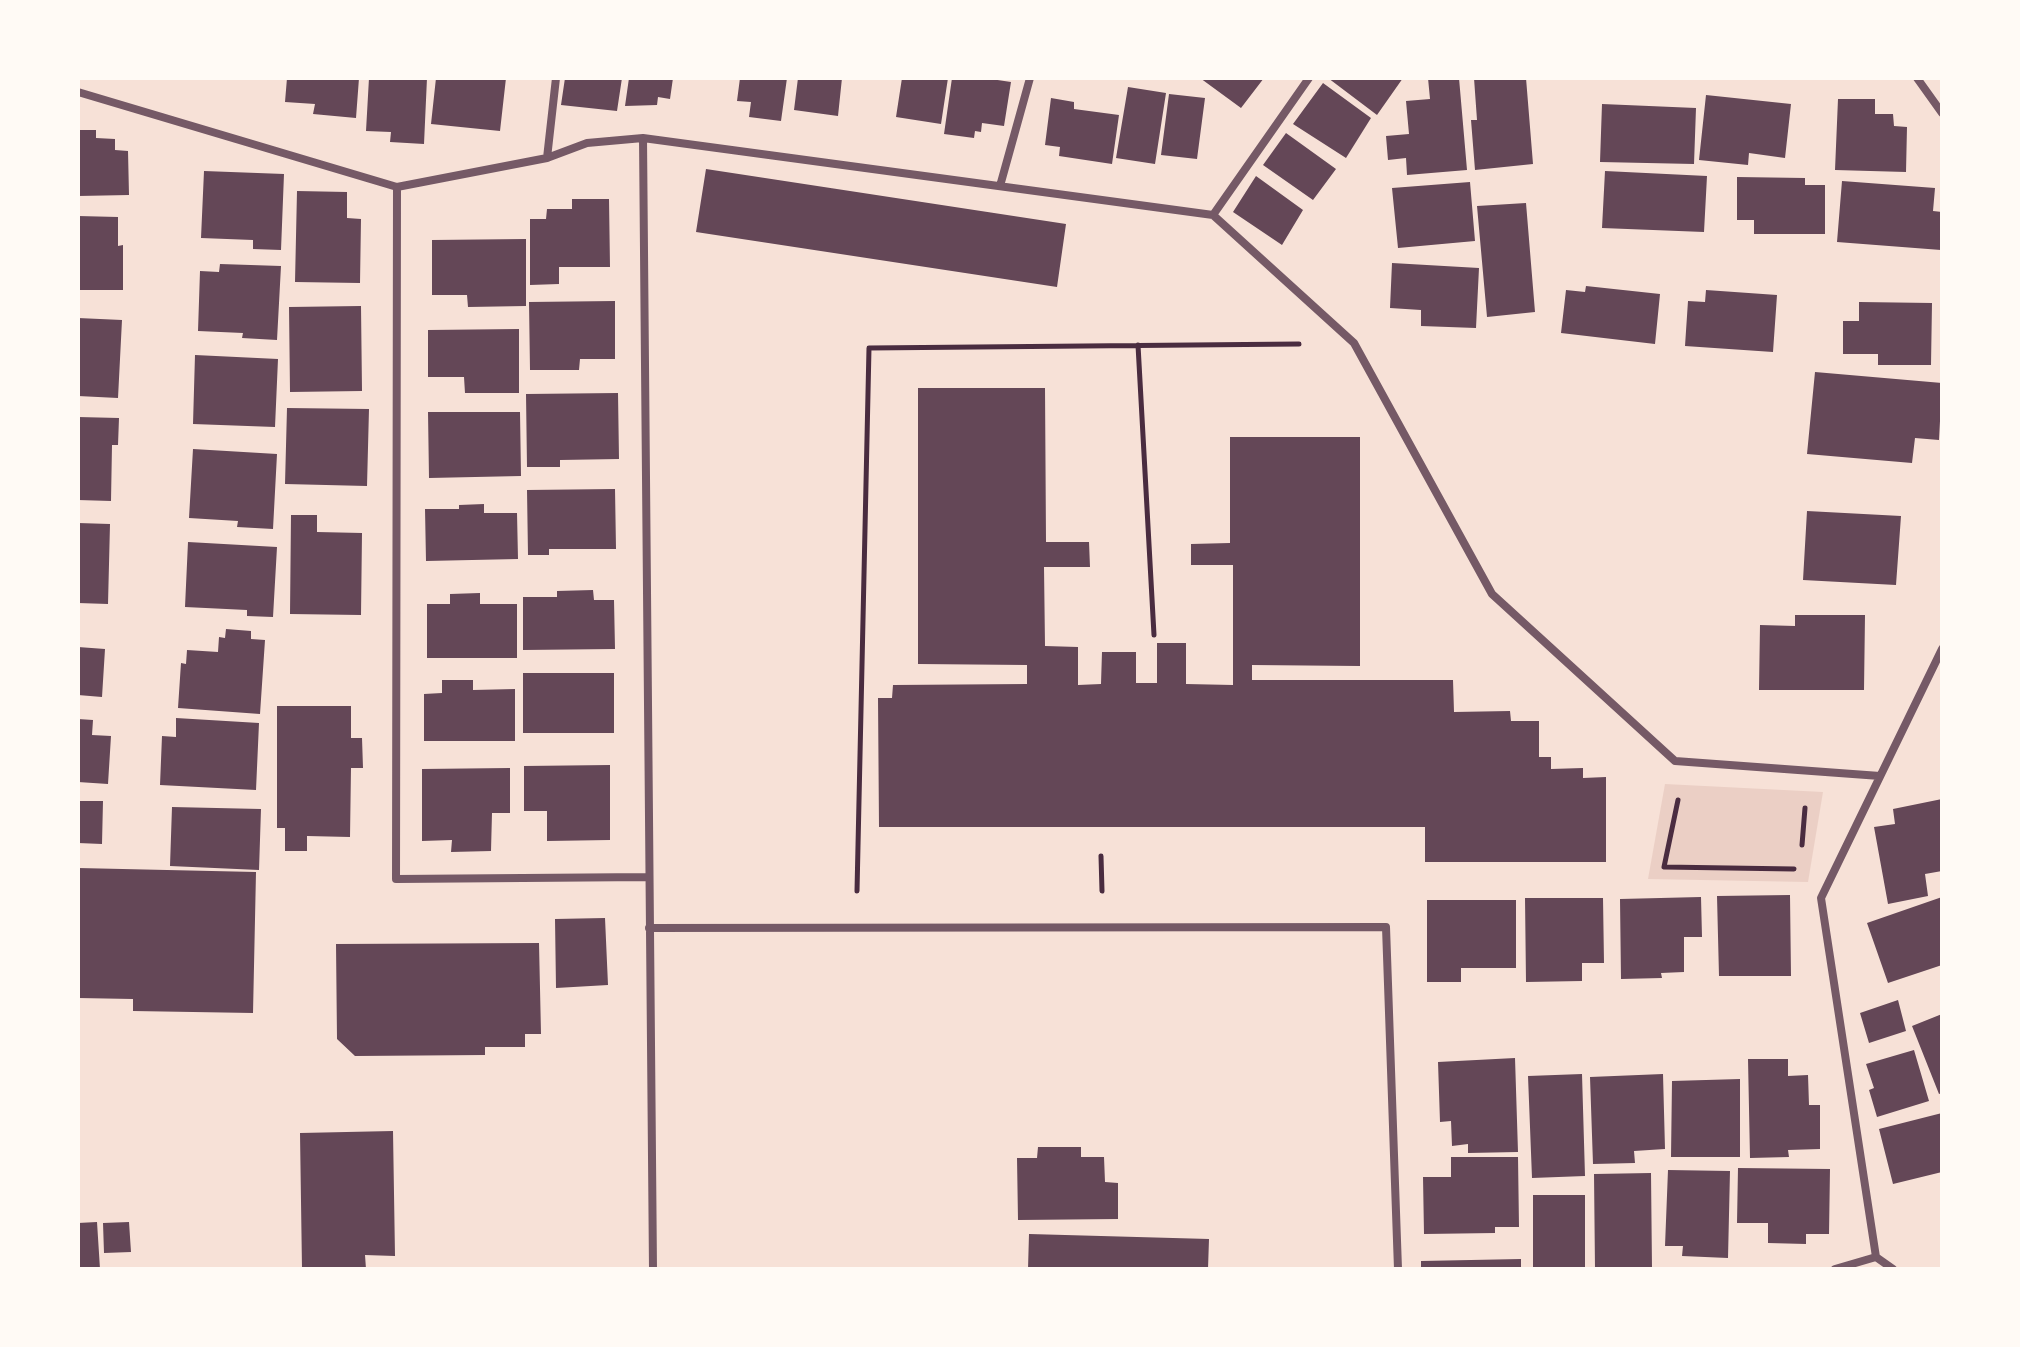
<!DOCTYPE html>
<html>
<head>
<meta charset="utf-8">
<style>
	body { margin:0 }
	#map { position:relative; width:2020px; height:1347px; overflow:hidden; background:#f7e1d7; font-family:"Archivo Narrow",sans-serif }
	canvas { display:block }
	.frame { position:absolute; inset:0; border:80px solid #fffaf5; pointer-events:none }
</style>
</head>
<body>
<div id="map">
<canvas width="2020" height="1347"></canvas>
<div class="frame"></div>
</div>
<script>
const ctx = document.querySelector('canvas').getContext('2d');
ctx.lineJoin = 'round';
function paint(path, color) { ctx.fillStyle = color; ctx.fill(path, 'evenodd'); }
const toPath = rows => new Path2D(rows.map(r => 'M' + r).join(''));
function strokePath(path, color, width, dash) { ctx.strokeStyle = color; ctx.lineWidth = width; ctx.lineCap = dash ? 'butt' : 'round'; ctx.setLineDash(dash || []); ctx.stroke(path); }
paint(toPath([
	[1665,784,1823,792,1808,882,1648,879]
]), '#ebcfc5');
paint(toPath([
	[287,78,359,78,356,118,313,114,315,104,285,102],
	[369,78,427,78,424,144,390,142,391,132,366,131],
	[436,78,506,78,500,131,431,124],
	[565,78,622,78,617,111,561,105],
	[629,78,673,78,670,99,658,97,657,105,625,106],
	[740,78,787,78,781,121,749,117,751,102,737,101],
	[798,78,842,78,838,116,794,110],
	[902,78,948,78,941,124,896,117],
	[952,78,984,78,1011,82,1004,126,982,123,981,132,975,131,974,138,944,134],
	[1200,78,1264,78,1241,108],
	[1328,78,1403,78,1377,115],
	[1428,78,1459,78,1467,170,1407,175,1406,158,1388,160,1386,136,1409,134,1406,101,1430,99],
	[1474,78,1526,78,1533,164,1475,170,1471,120,1477,120],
	[1323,83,1371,118,1346,158,1293,124],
	[1128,87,1166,93,1155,164,1116,158],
	[1169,94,1205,98,1197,159,1161,155],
	[1706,95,1791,104,1785,158,1749,153,1748,165,1699,160],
	[1051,98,1074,102,1074,109,1119,115,1112,164,1059,156,1060,147,1045,145],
	[1838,99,1875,99,1875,114,1893,114,1894,126,1907,127,1906,172,1835,170],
	[1602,104,1696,108,1694,164,1600,162],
	[78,130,96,130,96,138,115,139,115,150,128,151,129,195,78,196],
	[1286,133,1336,169,1313,200,1263,165],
	[706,169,1066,224,1057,287,696,232],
	[204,171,284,174,281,250,253,249,253,240,201,238],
	[1605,171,1707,176,1704,232,1602,228],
	[1256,176,1303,210,1282,245,1233,212],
	[1737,177,1805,178,1805,185,1825,185,1825,234,1754,234,1754,220,1737,220],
	[1842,181,1935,188,1933,211,1942,212,1941,250,1837,242],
	[1470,182,1475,241,1398,248,1392,188],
	[297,191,347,192,347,218,361,219,360,283,295,282],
	[572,199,609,199,610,267,559,267,559,284,530,285,530,219,546,219,547,209,572,209],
	[1526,203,1535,312,1487,317,1477,206],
	[78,216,118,217,118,246,123,245,123,290,78,290],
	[526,239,526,306,468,307,467,295,432,295,432,240],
	[1392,263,1479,268,1476,328,1421,326,1421,310,1390,308],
	[220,264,281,266,277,340,242,338,243,333,198,331,200,271,219,272],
	[1586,286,1660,294,1655,344,1561,333,1566,290,1585,292],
	[1706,290,1777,295,1773,352,1685,346,1688,301,1705,302],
	[615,301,615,359,580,359,579,370,530,370,529,302],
	[1859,302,1932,303,1931,365,1878,365,1878,354,1843,354,1843,321,1859,321],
	[361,306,362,391,290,392,289,307],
	[78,318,122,320,118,398,78,396],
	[519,329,519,393,465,393,464,377,428,377,428,330],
	[195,355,278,359,275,427,193,424],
	[1815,372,1942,383,1939,440,1915,438,1912,463,1807,454],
	[918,388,1045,388,1046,542,1089,542,1090,567,1044,567,1045,646,1078,647,1078,685,1101,684,1102,652,1136,652,1136,683,1157,683,1157,643,1186,643,1186,684,1233,685,1233,565,1191,565,1191,544,1230,543,1230,437,1360,437,1360,666,1252,665,1252,680,1453,680,1454,712,1510,711,1511,721,1539,721,1539,757,1551,757,1551,769,1583,768,1583,778,1606,777,1606,862,1425,862,1425,827,879,827,878,698,892,698,893,685,1027,684,1027,665,918,664],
	[618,393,619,459,560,460,560,467,527,467,526,394],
	[287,408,369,409,367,486,285,484],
	[428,412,520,412,521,476,429,478],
	[78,417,119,418,118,445,112,445,111,501,78,500],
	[193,449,277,454,273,529,237,527,238,521,189,518],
	[615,489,616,549,549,549,549,555,528,555,527,490],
	[484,504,484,513,517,513,518,559,426,561,425,509,459,509,459,505],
	[1807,511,1901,516,1896,585,1803,580],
	[291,515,317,515,317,532,362,533,361,615,290,614],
	[78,523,110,524,108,604,78,603],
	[188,542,277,547,273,617,247,616,247,610,185,607],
	[593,590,594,600,614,600,615,649,523,650,523,597,557,597,557,591],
	[480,593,480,604,517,604,517,658,427,658,427,604,450,604,450,594],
	[1795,615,1865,615,1864,690,1759,690,1760,625,1795,626],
	[226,629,251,631,251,639,265,640,260,714,178,708,181,663,186,664,187,650,218,652,219,637,225,638],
	[78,647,105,649,102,697,78,695],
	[523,673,614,673,614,733,523,733],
	[442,680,473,680,473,690,515,689,515,741,424,741,424,694,442,693],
	[277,706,351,706,351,738,362,738,363,768,351,768,350,837,307,836,307,851,285,851,285,828,277,828],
	[176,718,259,723,256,790,160,785,162,736,176,737],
	[78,719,93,720,92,735,111,736,108,784,78,782],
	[610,765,610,840,547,841,547,811,524,811,524,766],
	[510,768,510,813,492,813,491,851,451,852,452,840,422,841,422,769],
	[1942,799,1942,871,1925,874,1928,896,1888,904,1874,827,1895,824,1893,809],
	[78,801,103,801,102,844,78,843],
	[172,807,261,809,259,870,170,866],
	[78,868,256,872,253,1013,133,1011,133,999,78,998],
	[1790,895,1791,976,1719,976,1717,896],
	[1701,897,1702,937,1684,937,1684,972,1661,973,1662,978,1621,979,1620,899],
	[1942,897,1942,965,1888,983,1867,923],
	[1525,898,1603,898,1604,963,1582,963,1582,981,1526,982],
	[1427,900,1516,900,1516,968,1461,968,1461,982,1427,982],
	[605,918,608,985,556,988,555,919],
	[539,943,541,1034,525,1034,525,1047,485,1047,485,1055,355,1056,337,1039,336,944],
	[1898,1000,1906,1031,1869,1043,1860,1013],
	[1942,1014,1942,1093,1939,1094,1912,1026],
	[1914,1050,1929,1101,1877,1117,1869,1090,1874,1088,1866,1064],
	[1515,1058,1518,1152,1468,1153,1468,1144,1452,1146,1451,1121,1440,1122,1438,1062],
	[1748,1059,1788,1059,1788,1076,1808,1075,1809,1105,1820,1105,1820,1149,1788,1150,1789,1157,1750,1158],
	[1582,1074,1585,1176,1532,1178,1528,1076],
	[1663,1074,1665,1149,1634,1151,1635,1163,1593,1164,1590,1077],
	[1740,1079,1740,1157,1671,1157,1672,1081],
	[1942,1113,1942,1172,1893,1184,1879,1129],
	[393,1131,395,1256,365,1255,366,1269,302,1269,300,1133],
	[1038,1147,1081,1147,1081,1157,1104,1157,1105,1182,1118,1183,1118,1219,1018,1220,1017,1158,1037,1158],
	[1451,1157,1518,1157,1519,1227,1495,1227,1495,1233,1424,1234,1423,1177,1451,1177],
	[1738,1168,1830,1169,1829,1234,1806,1234,1806,1244,1768,1243,1768,1223,1737,1223],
	[1668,1170,1730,1171,1728,1258,1682,1256,1683,1246,1665,1246],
	[1651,1173,1652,1269,1595,1269,1594,1174],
	[1533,1195,1585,1195,1585,1269,1533,1269],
	[97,1222,100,1269,78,1269,78,1223],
	[129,1222,131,1252,104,1253,103,1223],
	[1029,1234,1209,1239,1208,1269,1028,1269],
	[1521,1259,1521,1269,1421,1269,1421,1261]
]), '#644757');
strokePath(toPath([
	[1138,345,1154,635],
	[1678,800,1664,867,1794,869],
	[1802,845,1805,808],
	[1101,856,1102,891],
	[857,891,869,348,1299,344]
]), '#4a2c40', 5);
strokePath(toPath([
	[1917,78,1942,113],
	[78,92,397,187,547,158,587,143,643,138,1213,215,1354,343,1492,594,1675,761,1880,776],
	[643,138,653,1269],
	[547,158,556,78],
	[1000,186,1030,78],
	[397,187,396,879,649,877],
	[1213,215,1309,78],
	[649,928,1386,927,1398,1269],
	[1876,1257,1821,898,1942,649],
	[1835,1269,1876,1257,1893,1269]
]), '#755966', 8);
</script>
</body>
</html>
